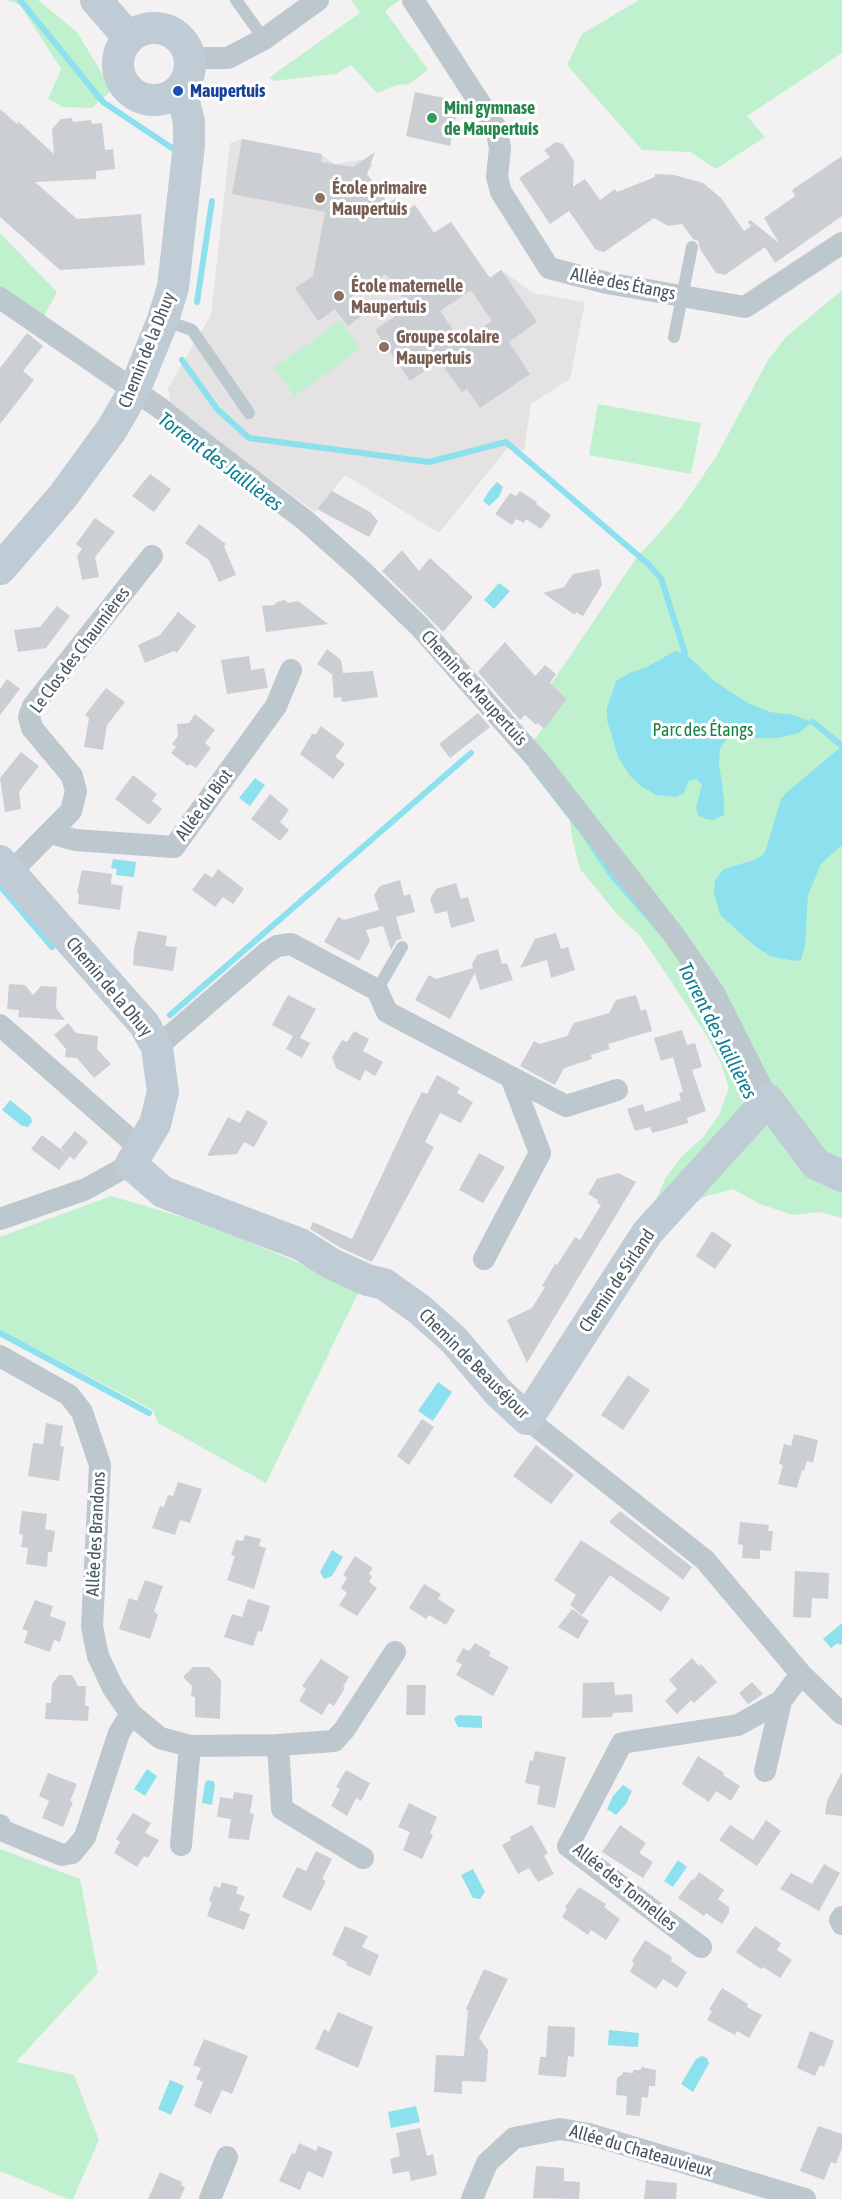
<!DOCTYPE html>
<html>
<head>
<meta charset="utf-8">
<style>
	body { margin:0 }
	canvas { display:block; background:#f3f1f1 }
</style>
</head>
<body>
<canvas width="842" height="2199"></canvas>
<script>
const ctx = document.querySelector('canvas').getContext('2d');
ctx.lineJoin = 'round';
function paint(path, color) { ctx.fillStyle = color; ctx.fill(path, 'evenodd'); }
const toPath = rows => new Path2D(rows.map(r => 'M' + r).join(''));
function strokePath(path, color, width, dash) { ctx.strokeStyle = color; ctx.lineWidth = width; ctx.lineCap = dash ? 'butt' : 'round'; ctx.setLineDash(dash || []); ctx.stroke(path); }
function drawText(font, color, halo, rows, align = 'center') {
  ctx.font = font + ' "Asap Condensed",sans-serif'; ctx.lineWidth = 6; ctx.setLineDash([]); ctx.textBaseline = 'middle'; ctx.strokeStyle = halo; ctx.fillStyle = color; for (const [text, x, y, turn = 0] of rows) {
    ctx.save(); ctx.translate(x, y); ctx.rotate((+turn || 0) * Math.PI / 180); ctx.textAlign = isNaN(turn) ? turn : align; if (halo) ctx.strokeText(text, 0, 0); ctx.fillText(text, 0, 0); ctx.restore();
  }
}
paint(toPath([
	[242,139,322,155,335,164,367,159,373,166,366,173,388,203,395,199,400,206,398,217,415,205,434,232,451,222,478,261,480,284,501,270,533,293,585,302,570,379,531,404,524,451,510,445,439,533,345,475,315,512,171,407,168,388,211,315,230,143]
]), '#e4e2e3');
paint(toPath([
	[8,0,38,0,77,32,112,90,92,108,63,107,48,99,61,69,20,5],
	[351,0,400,0,385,11,428,70,409,84,396,85,377,93,351,65,336,74,273,81,270,77,360,13],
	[639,0,842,0,842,53,747,116,765,137,716,169,690,152,642,150,567,65,582,34],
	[0,233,57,292,44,316,0,287],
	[842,290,842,1218,820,1212,793,1215,760,1204,733,1189,704,1197,681,1213,656,1200,666,1177,682,1156,703,1137,719,1115,729,1088,720,1061,706,1035,665,972,640,936,617,914,580,869,572,838,569,813,534,740,567,699,551,684,635,560,680,509,716,457,768,360,786,337],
	[340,321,360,349,295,396,274,368],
	[598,404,701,423,691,474,589,455],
	[111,1196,182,1217,240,1238,360,1289,266,1483,158,1423,153,1410,0,1330,0,1237],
	[0,1849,80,1879,98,1973,16,2062,74,2075,99,2140,73,2199,68,2199,0,2171]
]), '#c0f1cf');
paint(toPath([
	[497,482,503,487,499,497,489,506,483,501,489,491],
	[499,583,510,591,494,609,484,600],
	[675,651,685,653,714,681,748,703,770,712,793,715,813,722,799,733,786,736,777,738,730,738,725,741,720,749,719,763,724,799,724,815,714,820,706,819,699,816,696,808,702,785,696,779,689,781,684,793,676,797,656,795,641,786,630,776,618,757,607,720,607,708,616,681,629,673,645,668],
	[842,746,842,845,821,864,808,895,805,946,801,960,796,961,772,957,756,947,720,915,714,893,715,880,724,869,754,860,763,855,766,849,781,799,786,793],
	[531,765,683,959,744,1072,750,1092,750,1104,730,1053,713,1023,705,1003,669,945,610,878,582,836,529,768],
	[255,778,265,785,250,806,239,798],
	[113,859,136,862,134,877,116,875,117,869,111,868],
	[10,1100,31,1117,32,1122,28,1127,22,1126,2,1110],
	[438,1382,452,1392,433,1421,418,1411],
	[332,1550,343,1557,332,1576,324,1579,320,1572],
	[842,1623,842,1644,840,1645,838,1643,831,1648,823,1639],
	[458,1715,482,1716,482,1728,458,1727,454,1719],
	[147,1769,157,1776,145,1796,134,1789],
	[208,1780,213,1781,215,1784,212,1805,202,1803,205,1783],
	[623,1785,632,1791,626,1804,616,1815,607,1809,613,1796],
	[678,1860,687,1867,673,1887,664,1881],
	[473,1869,485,1892,480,1899,473,1898,461,1875],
	[609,2030,639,2033,638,2047,608,2045],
	[702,2056,707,2058,709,2063,693,2092,681,2084,696,2059],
	[170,2080,184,2086,171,2115,158,2109],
	[416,2106,420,2122,391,2128,388,2112]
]), '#8de1ee');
strokePath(toPath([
	[20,0,103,102,172,148],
	[197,302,212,201],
	[182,360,217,409,249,438,429,462,506,442,647,563,661,578,685,653],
	[813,722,842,746],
	[0,886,52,947],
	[170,1015,471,753],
	[0,1333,149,1413]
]), '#8de1ee', 6);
paint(toPath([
	[415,92,459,101,450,146,406,136],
	[0,109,17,124,19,122,54,154,52,129,61,119,72,118,73,122,91,120,92,124,102,123,105,150,113,149,115,169,96,171,96,179,35,182,77,219,141,214,145,265,60,270,0,217],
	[242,139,322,154,321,162,353,167,375,152,367,174,388,203,395,199,404,212,415,205,434,233,451,222,490,278,501,270,507,278,537,322,509,342,530,374,480,408,467,389,462,392,439,361,410,381,375,330,409,307,386,274,352,297,364,314,348,326,335,309,318,321,295,288,313,276,325,212,232,194],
	[471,290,492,321,461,341,440,311],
	[556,142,563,144,574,161,573,187,585,179,600,200,615,189,617,192,655,177,655,174,674,175,703,183,721,198,744,231,751,226,748,222,750,220,779,243,764,218,795,196,792,190,842,156,842,216,775,263,765,247,725,275,716,273,700,249,698,241,693,239,682,224,668,226,654,218,604,252,596,250,569,211,550,224,519,178,550,157,544,150],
	[27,333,43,346,23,371,34,380,0,424,0,368],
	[150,474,171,489,154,512,132,496],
	[332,491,370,512,378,521,369,537,317,509],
	[520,491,537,502,536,504,551,515,541,529,526,519,524,523,516,519,512,525,495,514,510,493,516,496],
	[95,518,115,532,95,557,99,577,82,580,77,556,82,549,76,544],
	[199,524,226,544,224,546,236,575,219,582,209,560,185,543],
	[402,550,419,571,430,558,473,597,443,632,382,571],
	[599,569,602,585,583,616,576,612,575,615,543,593,564,587,573,574],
	[285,600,288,603,298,601,328,624,266,632,262,606,274,605,277,602],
	[57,606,70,616,46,648,18,652,14,630,40,627],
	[178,612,196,626,177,653,174,651,145,663,138,645,160,635],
	[505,642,535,676,545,665,556,674,550,683,567,699,544,729,538,723,536,725,525,715,520,720,478,672],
	[327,649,341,660,343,673,373,671,378,697,342,702,341,697,334,698,332,674,317,664],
	[249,656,251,670,264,668,268,688,227,694,221,660],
	[7,679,20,689,0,715,0,689],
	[106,688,125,702,107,725,103,750,84,747,89,718,85,715],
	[478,713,490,727,450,758,439,744],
	[195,714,215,730,205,743,211,748,196,768,190,764,188,766,171,753,176,747,172,744,178,736,177,724,189,723],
	[321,726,345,744,335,757,345,764,333,779,300,754,312,734,316,734],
	[21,752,39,766,19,792,21,809,5,812,0,778],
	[133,775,157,794,152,801,162,809,149,825,115,799],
	[270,794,289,810,280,822,289,830,280,841,251,819],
	[218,869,244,889,233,904,223,897,215,907,192,890,205,873,212,878],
	[82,870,112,874,111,884,123,886,120,910,78,904,79,895,77,892],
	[400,880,404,896,410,894,415,912,396,917,402,939,397,940,391,950,383,926,366,930,370,941,359,961,324,942,338,917,344,920,379,910,374,895,380,886],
	[456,883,461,899,468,897,475,921,451,928,447,911,435,914,430,899,436,889],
	[138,931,167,936,165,946,177,947,173,971,133,965,134,955,133,954],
	[556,933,561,949,568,947,575,970,551,978,547,960,520,968,535,939],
	[498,949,502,964,507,963,513,980,480,990,475,973,450,1019,415,1000,429,975,436,979,473,968,472,964,477,955],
	[9,984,25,985,33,995,41,986,57,987,56,1008,65,1020,18,1017,19,1010,7,1009],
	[288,995,316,1009,300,1038,310,1043,302,1058,286,1049,293,1036,272,1025],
	[636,995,641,1011,646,1009,652,1031,608,1044,610,1049,591,1055,592,1059,564,1068,555,1085,520,1066,534,1041,540,1044,567,1036,574,1023,609,1013,616,1000],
	[68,1023,76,1033,98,1036,97,1049,111,1064,94,1078,77,1058,65,1057,66,1049,54,1035],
	[682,1030,687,1045,695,1043,702,1067,692,1070,706,1111,687,1118,688,1123,664,1130,652,1133,650,1127,635,1131,627,1109,643,1104,645,1112,681,1100,679,1093,683,1092,673,1057,661,1061,654,1038],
	[354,1031,369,1039,363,1051,383,1062,375,1076,365,1070,360,1081,336,1068,332,1057,342,1040,347,1042],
	[437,1075,460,1088,457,1093,473,1102,461,1123,440,1113,425,1142,434,1147,372,1262,341,1248,310,1229,313,1222,352,1239,412,1111,422,1092,427,1094],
	[247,1110,268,1122,254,1147,244,1142,237,1154,207,1156,228,1117,240,1123],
	[75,1131,88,1142,74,1160,70,1156,59,1170,31,1149,42,1135,67,1154,61,1148],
	[479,1153,505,1167,483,1203,459,1190],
	[618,1173,636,1182,527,1363,507,1320,532,1308,545,1287,542,1286,555,1264,557,1265,575,1237,580,1240,601,1205,597,1203,598,1200,588,1194,597,1179],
	[712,1231,732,1245,715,1269,696,1256],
	[628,1375,650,1390,623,1430,601,1415],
	[422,1419,434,1427,409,1465,397,1456],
	[46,1423,63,1426,60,1446,64,1447,59,1481,28,1476,33,1443,43,1444],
	[794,1434,818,1440,813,1463,807,1461,804,1471,802,1470,797,1488,778,1484,783,1465,779,1464,784,1444,791,1446],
	[536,1445,574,1475,551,1504,513,1476],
	[178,1482,202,1489,190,1523,180,1520,175,1535,152,1528,160,1506,164,1507,168,1495,173,1496],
	[22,1511,47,1514,45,1529,55,1531,52,1552,48,1552,47,1567,26,1564,28,1548,21,1547,23,1535,19,1534],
	[620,1511,692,1567,683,1580,609,1522],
	[740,1522,769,1525,768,1531,773,1531,771,1551,760,1550,760,1559,742,1558,743,1545,738,1544],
	[245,1535,261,1539,259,1546,266,1548,254,1589,227,1580,235,1556,231,1555,236,1540,243,1541],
	[581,1540,670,1598,661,1612,610,1575,582,1615,570,1605,576,1595,554,1580],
	[355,1556,373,1568,369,1574,372,1576,369,1582,377,1588,357,1616,339,1605,347,1593,341,1588,347,1578,343,1575],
	[795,1571,829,1573,828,1599,812,1598,811,1618,793,1617],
	[145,1580,163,1586,154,1611,158,1615,150,1639,119,1629,129,1598,137,1601],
	[424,1584,441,1594,438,1599,455,1610,446,1625,429,1615,426,1619,409,1608],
	[248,1599,270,1606,262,1632,258,1631,253,1646,224,1637,232,1614,242,1617],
	[35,1600,53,1606,50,1616,66,1622,60,1642,54,1640,50,1652,24,1643,28,1631,22,1629],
	[572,1609,589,1621,578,1639,558,1627],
	[475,1643,491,1652,489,1656,509,1667,493,1696,456,1675,462,1665,456,1661,463,1648,469,1651],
	[692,1658,699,1666,701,1664,717,1682,694,1703,691,1700,677,1714,665,1701,677,1689,669,1680],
	[321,1659,349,1677,343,1687,345,1688,334,1706,329,1703,322,1715,299,1701,306,1689,302,1686],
	[193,1667,209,1667,221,1680,220,1719,195,1717,195,1697,191,1696,192,1686,183,1677],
	[59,1675,72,1675,78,1686,86,1686,85,1706,89,1706,88,1721,45,1719,46,1703,51,1703,52,1684],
	[614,1682,615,1695,632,1694,633,1712,613,1713,612,1717,582,1718,583,1683],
	[752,1682,763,1694,748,1704,739,1693],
	[407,1685,426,1685,425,1715,406,1715],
	[535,1751,566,1757,555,1808,537,1804,540,1786,525,1783,530,1760,533,1761],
	[698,1756,724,1773,723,1775,740,1786,731,1801,716,1791,709,1802,682,1784],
	[346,1770,370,1783,361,1801,356,1798,347,1816,331,1806,340,1789,336,1787],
	[842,1772,842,1816,825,1814,827,1801],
	[48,1773,77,1784,70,1801,73,1802,63,1827,42,1818,49,1801,39,1796],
	[234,1792,253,1795,250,1813,254,1814,249,1840,228,1838,231,1819,217,1817,220,1797,233,1799],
	[409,1803,437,1817,430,1833,433,1835,422,1859,403,1850,410,1832,398,1827],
	[133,1813,151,1823,145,1833,159,1840,148,1858,144,1856,137,1867,114,1853,120,1842,116,1839],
	[766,1820,781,1831,757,1866,719,1840,730,1825,753,1840],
	[532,1825,548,1853,544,1856,554,1874,538,1882,529,1868,518,1874,502,1845,511,1840,510,1837],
	[620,1825,646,1843,639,1853,653,1862,643,1878,602,1852],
	[316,1851,332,1859,322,1879,326,1881,311,1911,282,1897,297,1867,306,1871],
	[824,1864,840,1873,819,1911,780,1889,791,1873,812,1884],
	[699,1872,724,1890,718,1899,729,1907,729,1913,722,1924,706,1913,704,1916,678,1898,692,1879,694,1880],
	[222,1882,238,1887,236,1893,245,1897,239,1910,250,1914,244,1930,207,1916,212,1902,209,1901,214,1886,220,1888],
	[579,1887,606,1904,604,1907,620,1919,606,1940,591,1930,588,1935,562,1917,567,1909,565,1907],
	[345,1926,368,1936,362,1947,379,1955,370,1976,346,1965,347,1962,332,1955],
	[755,1926,781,1943,777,1950,792,1960,780,1978,763,1967,761,1969,736,1952],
	[645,1940,672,1957,671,1961,687,1972,677,1988,663,1979,656,1989,630,1972,634,1963,632,1961],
	[484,1969,508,1979,479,2038,488,2050,486,2082,462,2081,462,2094,434,2092,436,2055,464,2056,468,2010,466,2009],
	[722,1988,748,2004,747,2007,762,2015,749,2038,737,2031,735,2035,707,2020,712,2011,709,2010],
	[338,2012,373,2027,358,2068,315,2049,324,2029,329,2032],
	[548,2026,575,2027,574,2057,568,2056,566,2077,538,2075,540,2057,546,2057],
	[810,2031,834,2041,824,2067,820,2065,815,2076,797,2068],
	[204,2039,248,2056,232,2094,222,2090,211,2114,194,2106,203,2082,196,2079,201,2068,193,2065],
	[641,2067,656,2070,655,2086,649,2086,648,2098,642,2097,640,2116,626,2115,627,2096,616,2095,617,2078,622,2075,623,2072,633,2073,633,2070,641,2070],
	[818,2126,842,2134,842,2148,836,2164,831,2162,824,2180,800,2171],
	[420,2128,427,2156,433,2154,437,2175,411,2181,409,2171,393,2174,390,2159,400,2156,396,2133],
	[299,2143,316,2151,318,2146,333,2152,323,2178,308,2171,300,2190,279,2181,292,2153,295,2154],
	[536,2166,564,2168,564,2181,580,2182,579,2199,533,2198],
	[160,2172,182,2182,181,2185,185,2187,180,2199,148,2199],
	[646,2180,677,2183,676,2199,644,2199]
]), '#cbcfd4');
strokePath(toPath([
	[236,0,264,39],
	[164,320,192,330,249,413],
	[674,337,692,247],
	[377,990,402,947]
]), '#bcc7ce', 12);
strokePath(toPath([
	[413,0,496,128,500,148,497,177,501,192,549,268,607,283,745,307,842,243],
	[189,58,228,58,264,39,318,0],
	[0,298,160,408,210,448,306,521,361,570,419,626,540,763,674,935,714,993,768,1100],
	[50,833,75,840,174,847,276,706,291,670],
	[10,873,71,811,76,791,72,776,32,728,29,717,33,706,152,556],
	[0,1025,141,1149],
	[157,1047,266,953,277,946,291,944,377,990,387,1012,566,1106,617,1090],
	[0,1219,86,1189,131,1164],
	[484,1259,540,1153,511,1077],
	[0,1356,69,1395,82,1412,100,1465,92,1627,98,1656,113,1688,131,1714,160,1738,190,1746,278,1745,334,1741,344,1730,395,1652],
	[527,1419,705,1560,801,1674,842,1714],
	[278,1745,282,1809,363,1858],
	[765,1771,781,1701],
	[0,1825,1,1830,62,1855,72,1853,85,1837,119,1733,131,1714],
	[181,1845,190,1746],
	[842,1917,840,1920,842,1924],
	[701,1947,568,1846,622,1743,738,1725,781,1701,801,1674],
	[210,2199,227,2157],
	[472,2199,487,2163,514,2138,560,2129,589,2134,805,2199]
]), '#bcc7ce', 22);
strokePath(toPath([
	[96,0,129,38],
	'118 64a36 36 0 1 1 72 0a36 36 0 1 1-72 0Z',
	[0,569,63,496,112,429,134,391,163,320,173,287,189,145,189,122,184,102,178,91],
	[0,861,144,1024,157,1047,163,1092,155,1124,131,1164,163,1192,300,1244,332,1264,367,1280,384,1284,419,1309,454,1340,498,1392,527,1419,647,1233,768,1100,816,1164,842,1176]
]), '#bfcbd5', 32);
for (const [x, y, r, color] of [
	[178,91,6,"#1a4fb4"],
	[432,118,6,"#2e9e5b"],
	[320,198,6,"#8d6e63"],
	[339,296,6,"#8d6e63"],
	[384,347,6,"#8d6e63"]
]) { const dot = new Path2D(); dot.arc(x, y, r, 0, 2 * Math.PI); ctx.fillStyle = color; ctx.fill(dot); strokePath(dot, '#fff', 2); }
drawText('bold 18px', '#164399', '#fff', [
	["Maupertuis",190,91]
], 'left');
drawText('bold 18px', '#27864d', '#fff', [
	["Mini gymnase",444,108],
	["de Maupertuis",444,129]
], 'left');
drawText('bold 18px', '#785e54', '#fff', [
	["École primaire",332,188],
	["Maupertuis",332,209],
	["École maternelle",351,286],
	["Maupertuis",351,307],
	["Groupe scolaire",396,337],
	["Maupertuis",396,358]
], 'left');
drawText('18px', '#48565f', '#fff', [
	["Allée des Étangs",623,284,11],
	["Chemin de la Dhuy",147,350,-68],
	["Le Clos des Chaumières",80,650,-53],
	["Chemin de Maupertuis",474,688,48],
	["Allée du Biot",204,805,-54],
	["Chemin de la Dhuy",109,987,50],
	["Chemin de Sirland",617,1281,-56],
	["Chemin de Beauséjour",474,1364,45],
	["Allée des Brandons",96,1534,-87],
	["Allée des Tonnelles",625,1887,39],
	["Allée du Chateauvieux",641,2151,16]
]);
drawText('18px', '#168445', '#fff', [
	["Parc des Étangs",703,730]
]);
drawText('italic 20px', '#0b7f90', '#fff', [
	["Torrent des Jaillières",220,462,37],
	["Torrent des Jaillières",717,1031,63]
]);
</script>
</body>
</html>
